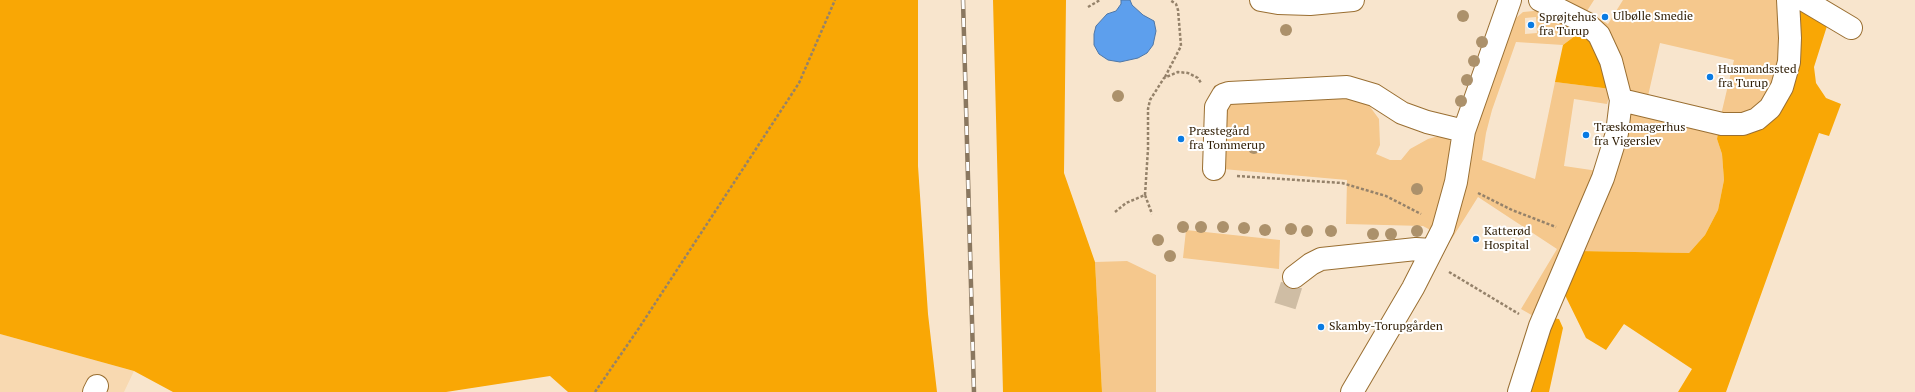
<!DOCTYPE html>
<html>
<head>
<meta charset="utf-8">
<style>
	body { margin:0 }
	canvas { display:block; background:#f8e5cd }
</style>
</head>
<body>
<canvas width="1915" height="392"></canvas>
<script>
const ctx = document.querySelector('canvas').getContext('2d');
ctx.lineJoin = 'round';
function paint(path, color) { ctx.fillStyle = color; ctx.fill(path, 'evenodd'); }
const toPath = rows => new Path2D(rows.map(r => 'M' + r).join(''));
function strokePath(path, color, width, dash) { ctx.strokeStyle = color; ctx.lineWidth = width; ctx.lineCap = dash ? 'butt' : 'round'; ctx.setLineDash(dash || []); ctx.stroke(path); }
function drawText(font, color, halo, rows, align = 'center') {
  ctx.font = font + ' "PT Serif",serif'; ctx.lineWidth = 4; ctx.setLineDash([]); ctx.textBaseline = 'middle'; ctx.strokeStyle = halo; ctx.fillStyle = color; for (const [text, x, y, turn = 0] of rows) {
    ctx.save(); ctx.translate(x, y); ctx.rotate((+turn || 0) * Math.PI / 180); ctx.textAlign = isNaN(turn) ? turn : align; if (halo) ctx.strokeText(text, 0, 0); ctx.fillText(text, 0, 0); ctx.restore();
  }
}
paint(toPath([
	[0,334,134,371,124,392,0,392]
]), '#f8d9b1');
paint(toPath([
	[1556,0,1594,0,1587,11,1608,24,1623,0,1776,0,1783,58,1763,103,1744,118,1721,115,1734,60,1660,43,1648,96,1631,94],
	[1534,11,1547,11,1580,32,1563,45,1516,42,1492,110,1486,133,1482,160,1535,179,1555,82,1611,89,1607,104,1574,99,1564,166,1598,171,1535,317,1521,309,1557,249,1478,197,1439,259,1473,134,1510,28,1516,18,1523,12],
	[1536,17,1537,33,1525,34,1525,18],
	[1348,93,1368,104,1379,119,1380,145,1376,154,1390,160,1401,160,1410,149,1428,139,1442,135,1447,137,1453,144,1434,232,1423,226,1346,224,1347,180,1223,169,1224,103],
	[1630,113,1719,127,1717,139,1722,154,1724,180,1718,210,1705,235,1689,253,1579,251],
	[1186,230,1280,240,1279,269,1183,258],
	[1127,261,1156,275,1156,392,1102,392,1095,262]
]), '#f5c88d');
paint(toPath([
	[0,0,918,0,918,166,928,314,937,392,568,392,550,376,446,392,173,392,134,371,0,334],
	[993,0,1066,0,1064,173,1095,262,1102,392,1003,392],
	[1798,8,1827,26,1814,67,1816,83,1826,98,1841,104,1829,136,1819,133,1726,392,1678,392,1692,369,1624,324,1606,350,1586,338,1563,291,1579,251,1689,253,1705,235,1718,210,1724,180,1722,154,1717,139,1719,127,1764,120],
	[1580,32,1591,41,1611,89,1555,82,1563,45],
	[1552,318,1559,319,1563,328,1549,392,1526,392]
]), '#f9a705');
const water = toPath([
	[1121,0,1130,0,1132,5,1143,15,1154,21,1156,31,1153,45,1147,53,1138,58,1120,62,1108,60,1099,54,1094,45,1094,34,1096,26,1107,14,1116,11,1121,4,1121,0]
]);
paint(water, '#5d9fed');
strokePath(water, '#4f77a6', 1);
strokePath(toPath([
	[1285,306,1294,277]
]), '#cfbda4', 22, [22, 11]);
const minor = toPath([
	[1261,0,1278,3,1310,4,1353,0],
	[1540,0,1586,23,1599,35,1611,61,1621,100,1722,124,1743,124,1757,119,1770,108,1782,87,1789,62,1790,38,1788,0],
	[1804,0,1851,28],
	[1214,169,1216,107,1223,95,1229,93,1347,87,1374,95,1402,113,1427,122,1464,131],
	[1294,277,1311,264,1321,259,1416,249,1432,250],
	[94,392,97,386],
	[1352,392,1413,288,1443,229,1456,182,1464,131,1510,0],
	[1519,392,1540,326,1603,178,1617,133,1621,100]
]);
strokePath(minor, '#9a6f32', 24);
strokePath(toPath([
	[1088,7,1100,0],
	[1165,77,1181,46,1178,10,1176,4,1170,0],
	[1237,176,1342,183,1386,196,1421,214],
	[1478,193,1512,210,1556,227],
	[1145,195,1148,149,1148,109,1150,100,1164,78,1178,72,1188,73,1198,78,1201,83],
	[1115,212,1126,203,1145,195,1152,214],
	[1449,272,1519,314],
	[595,392,639,328,799,83,835,0]
]), '#95826a', 2.5, [3, 2]);
strokePath(minor, '#fff', 22);
const rail = toPath([
	[963,0,974,392]
]);
strokePath(rail, '#8a775f', 4.5);
strokePath(rail, '#fff', 3, [9]);
ctx.fillStyle = '#ac916b';
for (const [x, y] of [
	[1463,16],
	[1286,30],
	[1482,42],
	[1474,61],
	[1467,80],
	[1118,96],
	[1461,101],
	[1254,148],
	[1417,189],
	[1183,227],
	[1201,227],
	[1223,227],
	[1244,228],
	[1291,229],
	[1265,230],
	[1307,231],
	[1331,231],
	[1417,231],
	[1373,234],
	[1391,234],
	[1158,240],
	[1170,256]
]) { ctx.beginPath(); ctx.arc(x, y, 6, 0, 2 * Math.PI); ctx.fill(); }
for (const [x, y, r, color] of [
	[1605,17,4,"#097be3"],
	[1531,25,4,"#097be3"],
	[1710,77,4,"#097be3"],
	[1586,135,4,"#097be3"],
	[1181,139,4,"#097be3"],
	[1476,239,4,"#097be3"],
	[1321,327,4,"#097be3"]
]) { const dot = new Path2D(); dot.arc(x, y, r, 0, 2 * Math.PI); ctx.fillStyle = color; ctx.fill(dot); strokePath(dot, '#fff', 1.5); }
drawText('12px', '#2d1b02', '#fff', [
	["Ulbølle Smedie",1613,17],
	["Sprøjtehus",1539,18],
	["fra Turup",1539,32],
	["Husmandssted",1718,70],
	["fra Turup",1718,84],
	["Træskomagerhus",1594,128],
	["fra Vigerslev",1594,142],
	["Præstegård",1189,132],
	["fra Tommerup",1189,146],
	["Katterød",1484,232],
	["Hospital",1484,246],
	["Skamby-Torupgården",1329,327]
], 'left');
</script>
</body>
</html>
